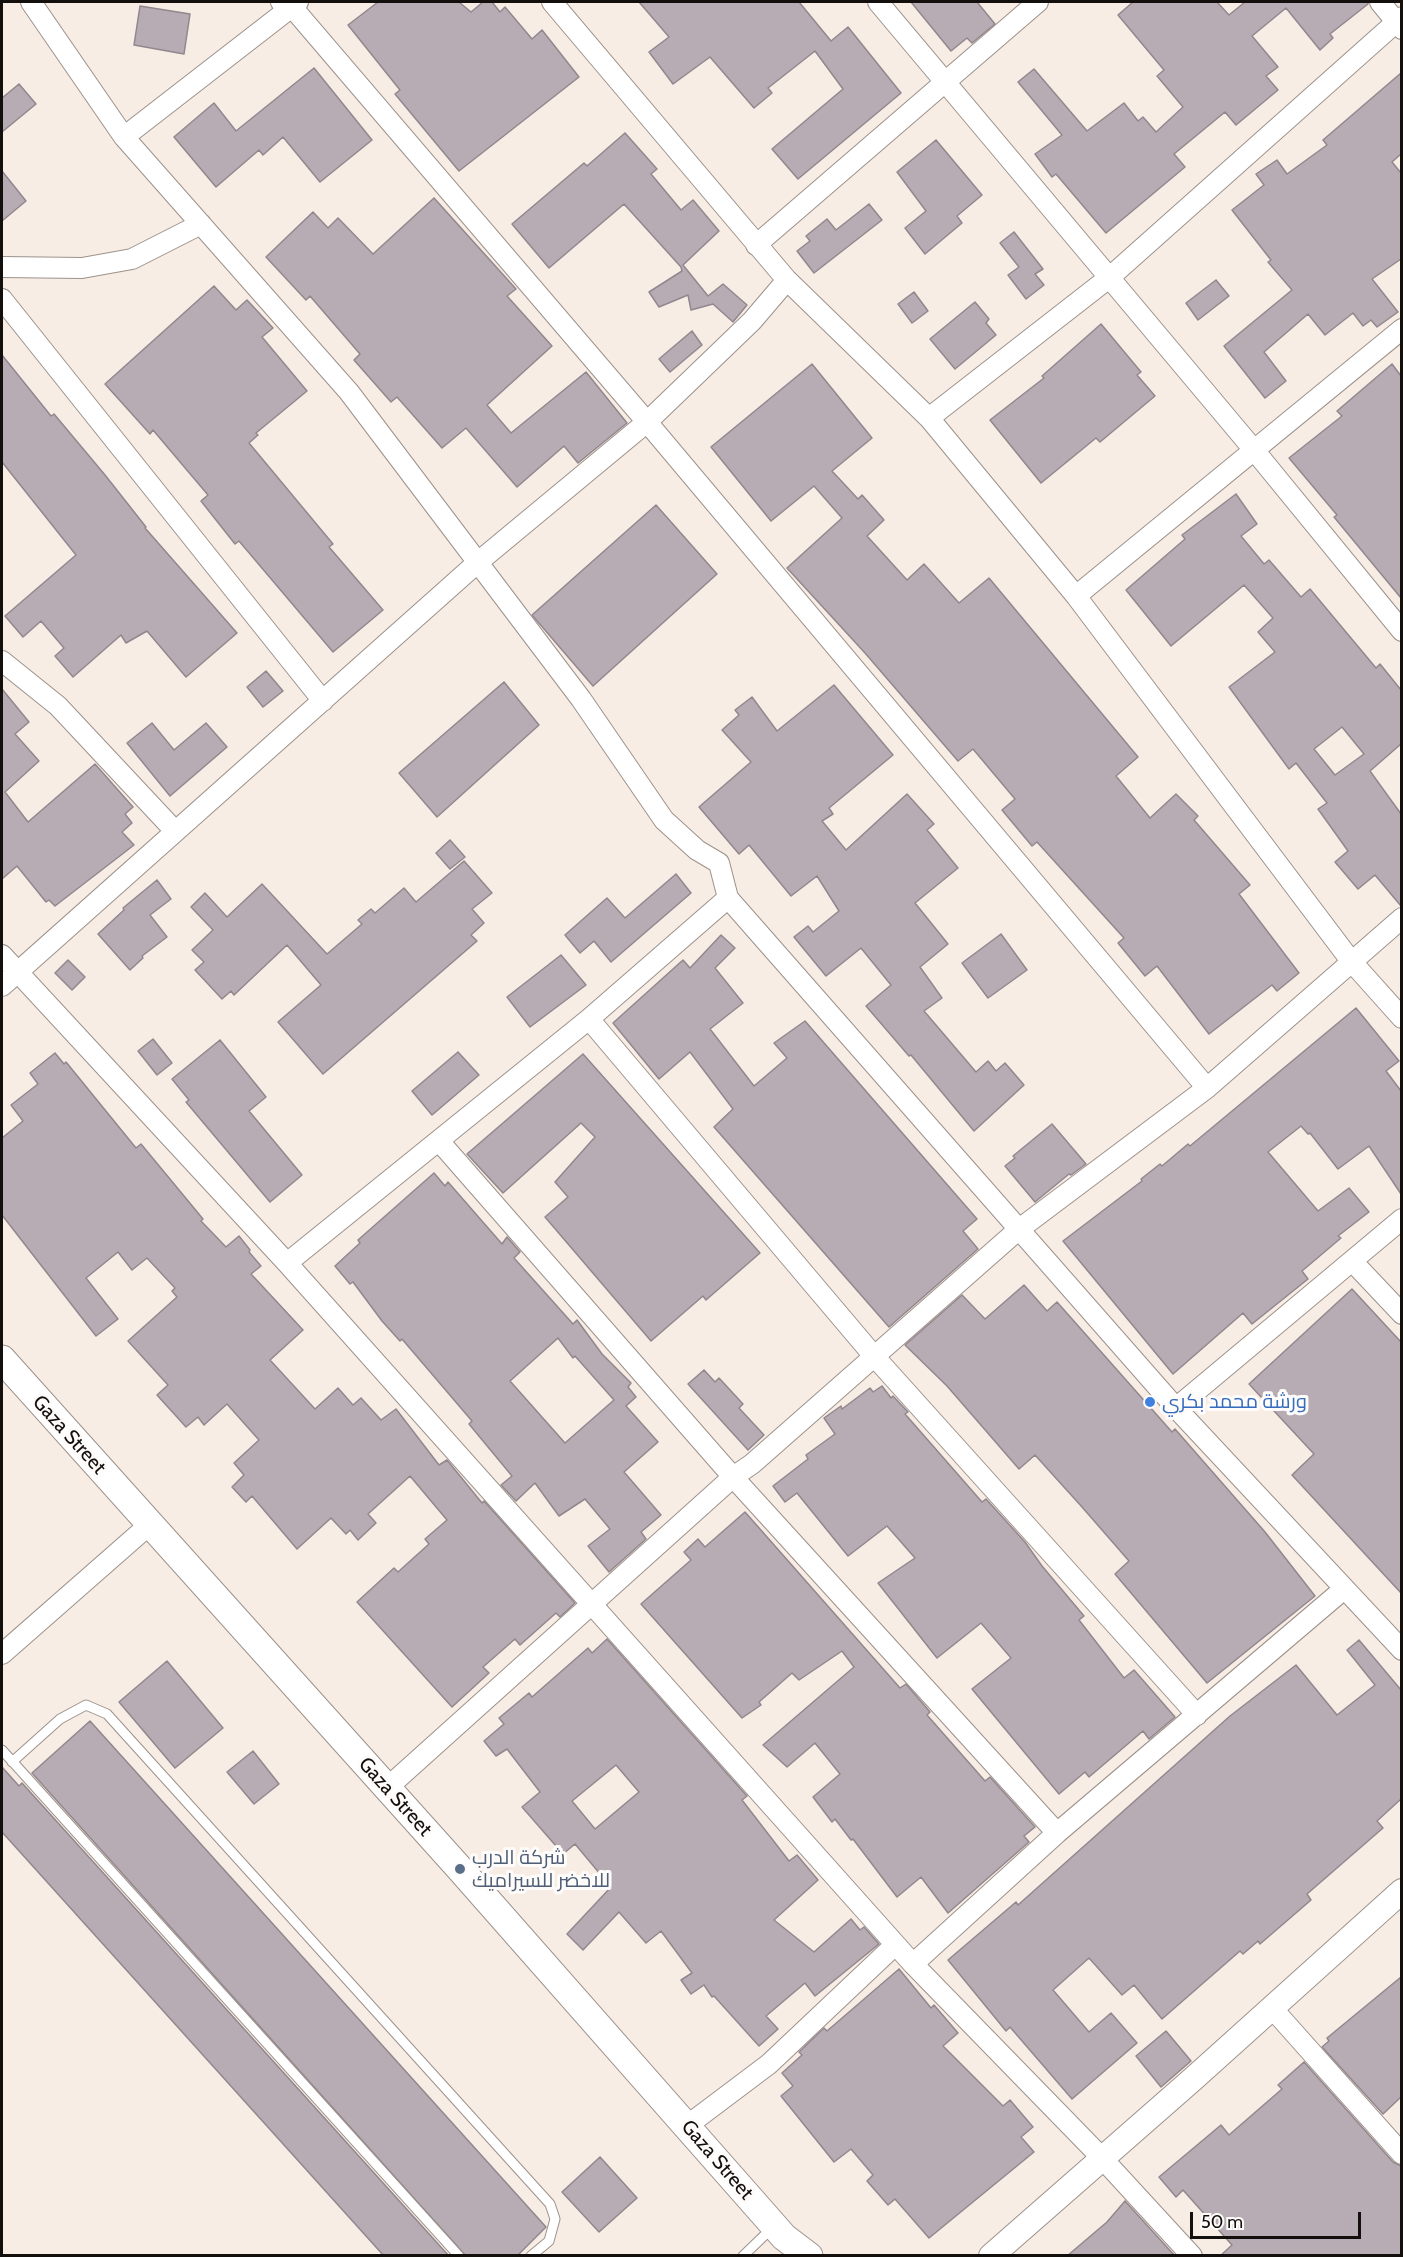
<!DOCTYPE html>
<html>
<head>
<meta charset="utf-8">
<style>
	body { margin:0 }
	#map { position:relative; width:1403px; height:2257px; overflow:hidden; background:#f8ede5; font-family:Cabin,sans-serif }
	canvas { display:block }
	.frame { position:absolute; inset:0; border:3px solid #130f0d; pointer-events:none }
	.scale { position:absolute; left:1190px; top:2212px; width:171px; height:27px; box-sizing:border-box; border:3px solid #130f0d; border-top:0; padding-left:8px; font-size:18px; line-height:21px; white-space:nowrap; color:#130f0d; -webkit-text-stroke:4px #fefcfa; paint-order:stroke }
</style>
</head>
<body>
<div id="map">
<canvas width="1403" height="2257"></canvas>
<div class="frame"></div>
<div class="scale">50 m</div>
</div>
<script>
const ctx = document.querySelector('canvas').getContext('2d');
ctx.lineJoin = 'round';
function paint(path, color) { ctx.fillStyle = color; ctx.fill(path, 'evenodd'); }
const toPath = rows => new Path2D(rows.map(r => 'M' + r).join(''));
function strokePath(path, color, width, dash) { ctx.strokeStyle = color; ctx.lineWidth = width; ctx.lineCap = dash ? 'butt' : 'round'; ctx.setLineDash(dash || []); ctx.stroke(path); }
function drawText(font, color, halo, rows, align = 'center') {
  ctx.font = font + ' Cabin,Cairo,sans-serif'; ctx.lineWidth = 6; ctx.setLineDash([]); ctx.textBaseline = 'middle'; ctx.strokeStyle = halo; ctx.fillStyle = color; for (const [text, x, y, turn = 0] of rows) {
    ctx.save(); ctx.translate(x, y); ctx.rotate((+turn || 0) * Math.PI / 180); ctx.textAlign = isNaN(turn) ? turn : align; if (halo) ctx.strokeText(text, 0, 0); ctx.fillText(text, 0, 0); ctx.restore();
  }
}
const building = toPath([
	[378,2,459,2,471,12,483,2,492,2,500,12,505,7,532,39,542,30,579,77,459,171,395,94,400,90,348,25,378,2],
	[639,2,799,2,831,41,848,27,901,93,798,179,772,149,843,89,815,51,768,88,772,93,754,108,710,57,673,84,649,52,669,37,639,2],
	[911,2,977,2,995,24,972,43,967,38,951,51,911,2],
	[1133,2,1217,2,1229,15,1245,2,1368,2,1368,4,1330,34,1333,38,1320,50,1286,8,1252,36,1278,67,1266,76,1278,90,1236,125,1225,112,1174,154,1185,167,1106,233,1056,174,1052,177,1035,154,1062,135,1018,82,1034,69,1087,131,1124,103,1138,121,1143,117,1156,132,1183,107,1157,76,1164,70,1118,15,1133,2],
	[140,6,190,14,184,54,134,45,140,6],
	[314,68,372,140,320,182,283,137,263,155,259,150,216,187,174,137,214,103,236,131,314,68],
	[1401,73,1401,154,1392,162,1401,173,1401,259,1372,279,1398,312,1377,327,1371,320,1363,326,1353,313,1325,335,1308,314,1264,352,1286,381,1265,398,1224,346,1292,290,1268,262,1271,260,1232,210,1264,185,1256,174,1277,160,1287,174,1327,145,1323,140,1401,73],
	[19,84,36,104,2,132,2,98,19,84],
	[625,133,657,169,651,174,681,210,693,200,719,231,683,265,708,296,723,284,747,305,733,322,713,304,691,310,688,295,659,307,649,292,682,271,681,267,624,204,549,268,512,224,584,163,587,166,625,133],
	[936,140,982,195,957,216,962,223,925,254,905,228,926,211,897,172,936,140],
	[2,171,26,201,2,221,2,171],
	[434,198,516,289,507,296,552,346,487,405,511,433,586,372,627,423,578,463,564,446,517,487,466,428,442,448,397,397,391,402,354,360,360,354,310,296,306,300,266,257,313,212,328,228,338,218,373,254,434,198],
	[869,204,882,220,814,273,797,251,810,241,806,236,827,219,836,230,869,204],
	[1014,232,1043,269,1035,274,1044,285,1026,299,1008,275,1019,267,1000,243,1014,232],
	[1216,280,1229,296,1198,320,1186,303,1216,280],
	[214,286,236,310,247,300,273,328,262,337,307,391,256,433,258,435,249,443,333,544,329,547,383,610,333,652,239,541,235,544,201,501,208,495,153,430,150,434,105,384,214,286],
	[914,292,928,311,912,323,898,304,914,292],
	[975,302,989,319,986,323,996,335,955,369,930,339,975,302],
	[1101,324,1141,372,1137,375,1155,396,1100,442,1096,438,1041,483,990,420,1044,378,1042,376,1101,324],
	[692,331,702,345,670,372,659,359,692,331],
	[2,355,51,416,54,414,105,475,146,527,145,528,237,633,186,677,147,631,126,643,121,635,73,677,55,656,64,648,41,621,23,637,5,616,76,555,2,462,2,355],
	[812,364,872,438,832,471,858,499,862,495,884,520,867,536,907,580,924,564,959,603,989,578,1138,757,1116,776,1150,818,1176,794,1198,816,1194,820,1250,885,1239,894,1299,973,1277,991,1272,985,1209,1034,1157,966,1145,976,1118,943,1124,938,1037,842,1032,846,1002,810,1015,799,973,749,958,761,865,653,787,568,842,518,814,486,771,521,711,447,812,364],
	[1392,364,1401,376,1401,598,1334,517,1337,515,1289,458,1342,416,1337,411,1392,364],
	[1236,494,1257,524,1241,536,1264,564,1269,560,1301,597,1310,589,1376,668,1380,664,1401,690,1401,744,1370,771,1401,814,1401,906,1375,875,1358,889,1335,862,1348,851,1318,809,1327,803,1296,763,1289,769,1229,687,1275,652,1258,632,1273,618,1244,585,1171,646,1126,590,1185,539,1182,535,1236,494],
	[1342,727,1364,754,1335,775,1314,749,1342,727],
	[656,505,717,574,593,686,532,615,656,505],
	[266,671,283,691,263,707,247,687,266,671],
	[504,682,539,725,437,817,399,773,504,682],
	[834,685,893,755,829,808,833,814,822,821,846,850,907,794,934,824,927,830,958,868,915,903,948,944,920,967,942,998,924,1011,976,1072,988,1061,996,1071,1005,1063,1024,1085,974,1131,911,1055,909,1056,866,1006,891,985,861,948,826,976,794,937,808,926,813,932,839,911,817,876,791,896,749,845,739,854,699,807,751,762,722,730,739,715,735,710,752,697,777,731,834,685],
	[2,689,29,722,15,734,39,761,5,792,28,822,95,764,133,807,125,814,132,823,122,832,134,845,55,906,49,900,46,902,17,866,2,879,2,689],
	[152,723,174,750,206,723,227,747,170,796,127,743,152,723],
	[450,840,465,857,450,869,436,853,450,840],
	[464,861,492,893,472,909,484,923,471,935,477,941,323,1074,278,1022,321,985,287,945,234,995,231,991,222,999,195,970,204,962,192,950,213,930,191,907,205,893,227,917,262,884,327,954,362,924,358,920,371,909,375,913,404,888,416,902,464,861],
	[676,874,691,893,611,962,594,941,580,953,565,935,607,898,625,918,676,874],
	[157,880,171,899,150,915,167,937,142,956,143,958,130,970,98,934,124,910,123,908,157,880],
	[1001,934,1027,970,988,998,962,963,1001,934],
	[721,935,735,948,715,968,743,1003,710,1029,754,1086,787,1058,774,1043,805,1021,977,1219,963,1231,978,1249,889,1327,714,1127,733,1109,690,1052,659,1079,613,1023,683,960,690,968,721,935],
	[561,955,586,985,530,1027,507,997,561,955],
	[68,960,85,977,72,990,55,973,68,960],
	[1356,1008,1399,1061,1386,1071,1401,1091,1401,1194,1369,1146,1338,1169,1310,1133,1308,1134,1301,1126,1268,1152,1318,1211,1349,1188,1369,1212,1338,1236,1341,1238,1302,1271,1308,1279,1252,1324,1243,1313,1173,1374,1063,1241,1142,1181,1141,1179,1160,1164,1162,1166,1188,1144,1190,1146,1356,1008],
	[153,1039,172,1063,157,1075,138,1051,153,1039],
	[220,1040,266,1097,249,1111,302,1175,270,1202,186,1102,189,1100,172,1079,220,1040],
	[458,1052,479,1075,432,1115,412,1091,458,1052],
	[55,1053,64,1064,66,1062,136,1148,141,1144,203,1219,201,1221,226,1247,239,1236,250,1250,249,1252,261,1266,251,1274,303,1330,270,1360,315,1409,338,1388,353,1405,361,1398,381,1420,396,1409,439,1465,447,1460,482,1503,484,1501,575,1603,560,1617,556,1613,520,1645,515,1639,483,1667,489,1673,452,1707,357,1602,394,1568,398,1572,429,1544,425,1539,447,1520,410,1476,368,1514,376,1523,358,1540,350,1530,346,1534,331,1518,297,1549,252,1496,246,1502,232,1487,244,1475,234,1463,259,1440,227,1404,204,1425,198,1417,186,1427,157,1395,168,1385,128,1341,177,1297,172,1291,175,1288,147,1258,132,1270,118,1252,86,1278,118,1319,96,1336,2,1215,2,1138,23,1121,11,1105,38,1084,30,1073,55,1053],
	[583,1054,760,1253,706,1300,703,1296,651,1341,545,1217,568,1197,555,1182,595,1137,581,1123,503,1193,467,1154,583,1054],
	[1052,1124,1086,1164,1071,1175,1069,1174,1035,1202,1005,1166,1015,1158,1013,1156,1052,1124],
	[434,1173,445,1186,448,1182,502,1244,507,1237,520,1252,514,1258,573,1324,577,1320,602,1354,631,1383,628,1387,636,1397,626,1406,658,1442,624,1472,661,1515,641,1532,646,1539,609,1572,588,1546,610,1529,585,1499,559,1516,535,1483,516,1501,501,1485,512,1476,469,1424,472,1421,402,1339,400,1341,382,1321,353,1282,350,1284,335,1266,360,1243,358,1240,434,1173],
	[558,1338,573,1358,575,1356,614,1400,565,1443,510,1381,558,1338],
	[1024,1285,1047,1311,1057,1302,1172,1432,1175,1429,1265,1532,1315,1596,1207,1683,1115,1574,1129,1561,1082,1507,1035,1455,1019,1469,947,1386,905,1345,962,1295,985,1319,1024,1285],
	[1352,1289,1401,1342,1401,1593,1292,1475,1314,1454,1249,1384,1352,1289],
	[704,1370,715,1382,719,1378,743,1404,739,1408,764,1435,748,1450,688,1384,704,1370],
	[882,1386,891,1398,893,1396,908,1412,905,1414,982,1502,986,1499,1025,1542,1042,1566,1084,1616,1079,1620,1124,1678,1134,1670,1175,1717,1149,1739,1143,1731,1089,1777,1085,1772,1059,1794,972,1689,1011,1658,981,1623,937,1658,878,1583,915,1558,887,1526,848,1556,797,1493,785,1502,773,1486,808,1459,806,1455,835,1434,824,1418,841,1406,842,1409,870,1388,873,1392,882,1386],
	[745,1512,900,1688,906,1684,930,1712,927,1715,985,1781,990,1777,1035,1827,1024,1836,1029,1842,948,1913,921,1877,897,1897,853,1839,851,1840,835,1819,832,1822,813,1797,840,1774,815,1743,787,1767,763,1745,854,1667,842,1651,799,1680,792,1673,759,1702,761,1705,742,1718,641,1604,691,1560,684,1552,698,1539,705,1547,745,1512],
	[607,1639,747,1796,742,1800,789,1861,797,1855,818,1880,774,1920,814,1952,851,1919,860,1930,864,1927,879,1944,815,1996,805,1983,766,2016,778,2029,759,2046,714,1996,712,1997,704,1985,691,1994,681,1980,692,1973,661,1931,646,1943,619,1912,583,1950,567,1934,611,1887,575,1844,563,1854,522,1807,540,1792,507,1749,496,1756,484,1741,504,1724,499,1718,529,1693,532,1697,588,1648,592,1653,607,1639],
	[616,1765,639,1792,595,1829,572,1801,616,1765],
	[1359,1640,1401,1690,1401,1799,1377,1821,1383,1828,1307,1894,1311,1900,1260,1944,1258,1941,1243,1954,1240,1951,1162,2019,1134,1985,1122,1995,1089,1958,1053,1990,1089,2032,1111,2013,1137,2043,1072,2099,1010,2027,1006,2031,948,1960,1016,1902,1018,1905,1230,1716,1296,1665,1337,1715,1375,1685,1347,1650,1359,1640],
	[167,1661,223,1728,175,1768,119,1702,167,1661],
	[90,1721,546,2227,517,2256,466,2256,32,1773,90,1721],
	[253,1751,279,1784,254,1804,227,1772,253,1751],
	[2,1767,19,1786,22,1783,449,2256,384,2256,2,1832,2,1767],
	[899,1969,931,2008,934,2005,958,2033,943,2046,1003,2106,1010,2100,1033,2127,1021,2137,1034,2152,929,2238,895,2199,888,2205,867,2181,873,2175,851,2149,834,2162,781,2096,793,2086,782,2073,802,2055,799,2052,824,2028,827,2031,899,1969],
	[1401,1977,1401,2097,1383,2114,1322,2047,1329,2041,1327,2038,1401,1977],
	[1166,2031,1191,2061,1161,2087,1136,2056,1166,2031],
	[1304,2062,1393,2162,1401,2166,1401,2256,1220,2256,1232,2245,1183,2190,1176,2197,1159,2177,1221,2125,1229,2135,1282,2089,1278,2085,1304,2062],
	[600,2157,637,2198,599,2232,562,2192,600,2157],
	[1125,2201,1175,2256,1067,2256,1107,2222,1125,2201]
]);
paint(building, '#b7acb3');
strokePath(building, '#91878d', 1.5);
const service = toPath([
	[2,1750,459,2256],
	[12,1762,60,1719,86,1705,107,1714,550,2204,555,2219,549,2241,531,2256],
	[743,2256,772,2228]
]);
const minor = toPath([
	[31,2,124,137],
	[281,2,292,7,647,422,1207,1088],
	[298,2,124,137,349,392,581,699,664,820,697,850,719,863,728,898,1176,1408,1402,1650],
	[552,2,787,280,929,418,1076,596,1351,961,1402,1018],
	[878,2,1254,450,1402,631],
	[1380,2,1402,29],
	[756,245,1038,2],
	[2,267,82,268,132,259,201,224],
	[2,299,323,701],
	[929,418,1110,277,1402,17],
	[1076,596,1402,329],
	[2,661,58,706,175,831],
	[2,955,287,1263,913,1964,1101,2157,1192,2256],
	[2,986,477,563,647,422,752,321,787,280],
	[589,1019,873,1355,1197,1715],
	[439,1141,733,1477,1057,1833],
	[1352,1261,1402,1314],
	[287,1263,589,1019,728,898],
	[1176,1408,1402,1219],
	[2,1654,149,1525],
	[387,1788,733,1477,752,1464,1018,1230,1207,1088,1402,918],
	[913,1964,1057,1833,1344,1589],
	[1271,2007,1402,2154],
	[688,2125,769,2064,895,1945]
]);
const tertiary = toPath([
	[991,2256,1193,2079,1402,1891]
]);
const secondary = toPath([
	[2,1359,460,1869,784,2237,809,2256]
]);
strokePath(service, '#9c928b', 11);
strokePath(minor, '#9c928b', 22);
strokePath(tertiary, '#9c928b', 26);
strokePath(secondary, '#9c928b', 29);
strokePath(service, '#fff', 9);
strokePath(minor, '#fff', 20);
strokePath(tertiary, '#fff', 24);
strokePath(secondary, '#fff', 27);
for (const [x, y, r, color] of [
	[1150,1402,6,"#3f7fe0"],
	[460,1869,6,"#5c6f8a"]
]) { const dot = new Path2D(); dot.arc(x, y, r, 0, 2 * Math.PI); ctx.fillStyle = color; ctx.fill(dot); strokePath(dot, '#fefcfa', 2); }
drawText('20px', '#366cbe', '#fefcfa', [
	["ورشة محمد بكري",1162,1402]
], 'left');
drawText('20px', '#130f0d', '#fefcfa', [
	["Gaza Street",69,1435,48],
	["Gaza Street",395,1797,48],
	["Gaza Street",717,2160,49]
]);
drawText('20px', '#4e5e75', '#fefcfa', [
	["شركة الدرب",472,1858],
	["للاخضر للسيراميك",472,1881]
], 'left');
</script>
</body>
</html>
